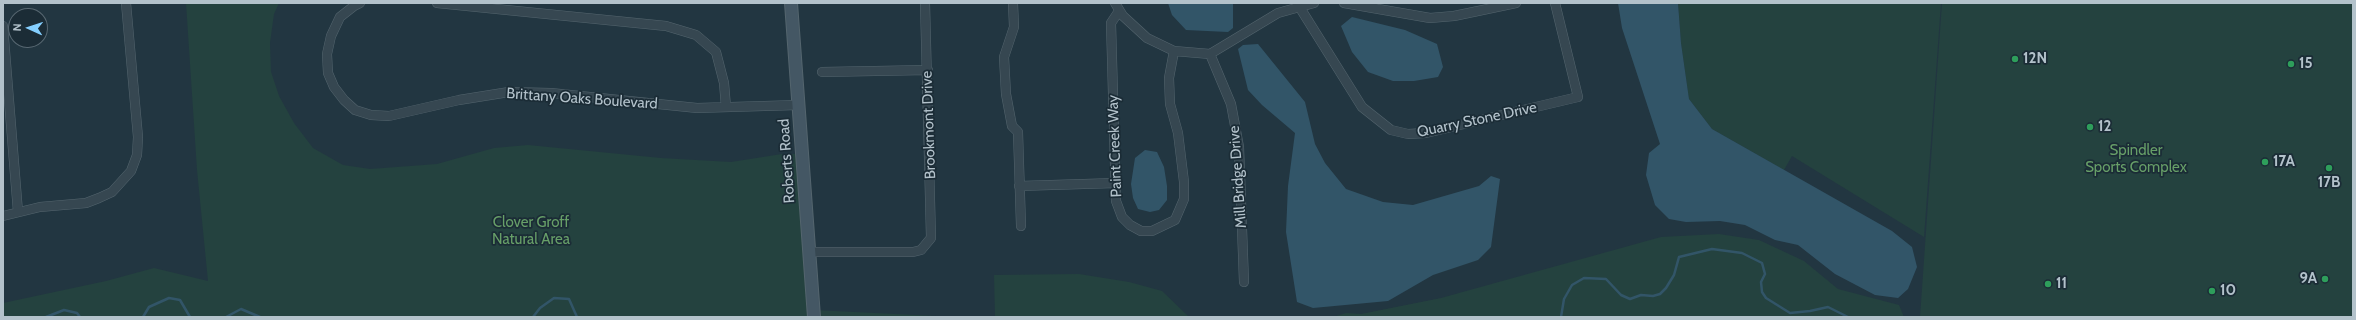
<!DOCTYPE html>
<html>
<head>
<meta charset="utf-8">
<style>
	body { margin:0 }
	#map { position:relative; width:2356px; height:320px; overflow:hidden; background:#223641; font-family:Cabin,sans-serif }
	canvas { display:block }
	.frame { position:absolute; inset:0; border:4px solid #b3c2cb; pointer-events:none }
	.north { position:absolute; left:8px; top:8px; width:40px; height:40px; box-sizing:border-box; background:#1b2c36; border:1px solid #586872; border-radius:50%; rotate:273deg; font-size:11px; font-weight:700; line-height:16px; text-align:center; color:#b3c2cb }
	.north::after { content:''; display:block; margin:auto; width:14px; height:18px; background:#84cfff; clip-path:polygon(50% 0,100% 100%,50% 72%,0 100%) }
</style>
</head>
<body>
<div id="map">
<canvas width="2356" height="320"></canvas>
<div class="frame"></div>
<div class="north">N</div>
</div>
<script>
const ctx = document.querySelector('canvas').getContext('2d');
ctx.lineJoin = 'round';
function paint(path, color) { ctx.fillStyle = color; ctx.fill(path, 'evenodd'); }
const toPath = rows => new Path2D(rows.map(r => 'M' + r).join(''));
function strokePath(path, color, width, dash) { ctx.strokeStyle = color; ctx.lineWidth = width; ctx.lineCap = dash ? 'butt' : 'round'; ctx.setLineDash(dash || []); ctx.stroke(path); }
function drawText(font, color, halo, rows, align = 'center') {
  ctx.font = font + ' Cabin,sans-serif'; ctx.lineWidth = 3.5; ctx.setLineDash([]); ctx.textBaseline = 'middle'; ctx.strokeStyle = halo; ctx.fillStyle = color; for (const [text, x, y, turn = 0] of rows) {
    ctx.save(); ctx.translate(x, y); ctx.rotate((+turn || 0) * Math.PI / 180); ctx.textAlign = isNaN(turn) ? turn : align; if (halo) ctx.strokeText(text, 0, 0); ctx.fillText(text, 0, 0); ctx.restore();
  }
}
paint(toPath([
	[186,3,279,3,274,14,270,43,271,72,279,96,294,123,313,148,343,165,370,169,437,164,494,148,528,145,661,158,731,162,782,154,802,154,814,310,956,317,3,317,3,303,106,281,154,268,208,281,197,170],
	[1678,3,1941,3,1924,237,1792,156,1784,170,1712,129,1689,99,1681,43],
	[1942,3,2353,3,2353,317,1920,317],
	[1719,234,1759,240,1804,261,1838,289,1899,305,1904,317,1333,317,1346,313,1361,314,1441,298,1661,237],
	[1079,274,1129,282,1162,291,1189,317,995,317,994,275]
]), '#24423f');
paint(toPath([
	[1168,3,1233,3,1233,28,1228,32,1186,30,1172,15],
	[1618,3,1678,3,1681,43,1689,99,1712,129,1892,231,1912,247,1917,267,1908,289,1898,298,1875,295,1835,274,1798,245,1775,240,1745,225,1720,221,1686,222,1669,219,1655,205,1646,175,1649,153,1660,144,1622,28],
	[1352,17,1405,30,1437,44,1443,67,1438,77,1414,81,1393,81,1368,72,1352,52,1341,26],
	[1258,44,1305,102,1315,144,1325,163,1346,189,1383,202,1413,205,1479,186,1491,176,1500,179,1491,247,1478,260,1433,275,1388,301,1313,308,1297,302,1286,232,1288,186,1295,133,1262,105,1248,90,1238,49,1243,45],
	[1145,150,1157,152,1164,167,1167,186,1167,200,1159,210,1150,212,1138,209,1133,198,1131,184,1135,158]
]), '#325568');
strokePath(toPath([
	[46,317,64,310,77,313,80,317],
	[143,317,149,307,169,298,180,300,190,317],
	[226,317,241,309,260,317],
	[533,317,540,308,554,298,569,299,577,317],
	[1561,317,1564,299,1572,285,1584,278,1606,279,1621,295,1630,299,1641,295,1653,296,1660,294,1666,288,1674,275,1679,257,1712,249,1742,253,1762,263,1765,274,1761,282,1762,292,1766,298,1790,313,1810,311,1828,307,1848,317]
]), '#325568', 2.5);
const minor = toPath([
	[360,3,354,6,340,17,331,36,327,54,328,73,334,87,344,100,355,110,371,115,389,116,459,100,509,92,551,93,697,108,798,105],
	[437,3,666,26,696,35,716,52,724,83,726,107],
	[1013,3,1014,27,1004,57,1006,94,1012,126,1018,132,1021,226],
	[1115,3,1123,16,1147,38,1174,51,1210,54,1278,13,1314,3],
	[1297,3,1362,107,1391,130,1408,134,1426,133,1578,97,1555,3],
	[1344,3,1430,18,1454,16,1516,3],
	[1119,11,1111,23,1116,201,1122,217,1130,225,1141,231,1152,231,1175,220,1184,199,1184,182,1178,133,1170,104,1169,78,1174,51],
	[3,26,18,212],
	[1210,54,1231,104,1239,147,1244,282],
	[822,72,928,70],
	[1019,186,1116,183],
	[3,216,40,207,86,203,99,198,112,192,131,171,137,155,138,137,126,3],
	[809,252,913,252,921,250,931,238,925,3]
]);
const secondary = toPath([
	[791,3,814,317]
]);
strokePath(minor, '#54656e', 10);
strokePath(secondary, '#54656e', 14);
strokePath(minor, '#364751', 9);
strokePath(secondary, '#445764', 12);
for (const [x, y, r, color] of [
	[2015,59,4,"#2e9e5b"],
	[2291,64,4,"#2e9e5b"],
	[2090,127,4,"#2e9e5b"],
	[2265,162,4,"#2e9e5b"],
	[2329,168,4,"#2e9e5b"],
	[2325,279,4,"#2e9e5b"],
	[2048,284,4,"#2e9e5b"],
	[2212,291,4,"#2e9e5b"]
]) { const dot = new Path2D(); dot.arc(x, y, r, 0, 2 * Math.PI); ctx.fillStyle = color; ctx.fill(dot); strokePath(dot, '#1b2c36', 1.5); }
drawText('bold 15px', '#b3c2cb', '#1b2c36', [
	["12N",2023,59],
	["15",2299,64],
	["12",2098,127],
	["17A",2273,162],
	["17B",2329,183,"center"],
	["9A",2317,279,"right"],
	["11",2056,284],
	["10",2220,291]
], 'left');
drawText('15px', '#b3c2cb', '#1b2c36', [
	["Brittany Oaks Boulevard",582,99,4],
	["Quarry Stone Drive",1477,120,-12],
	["Brookmont Drive",929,125,-92],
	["Paint Creek Way",1115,146,-92],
	["Roberts Road",787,161,-94],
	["Mill Bridge Drive",1238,177,-94]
]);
drawText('15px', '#679f68', '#1b2c36', [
	["Spindler",2136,151],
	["Sports Complex",2136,168],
	["Clover Groff",531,223],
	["Natural Area",531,240]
]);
</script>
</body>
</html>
